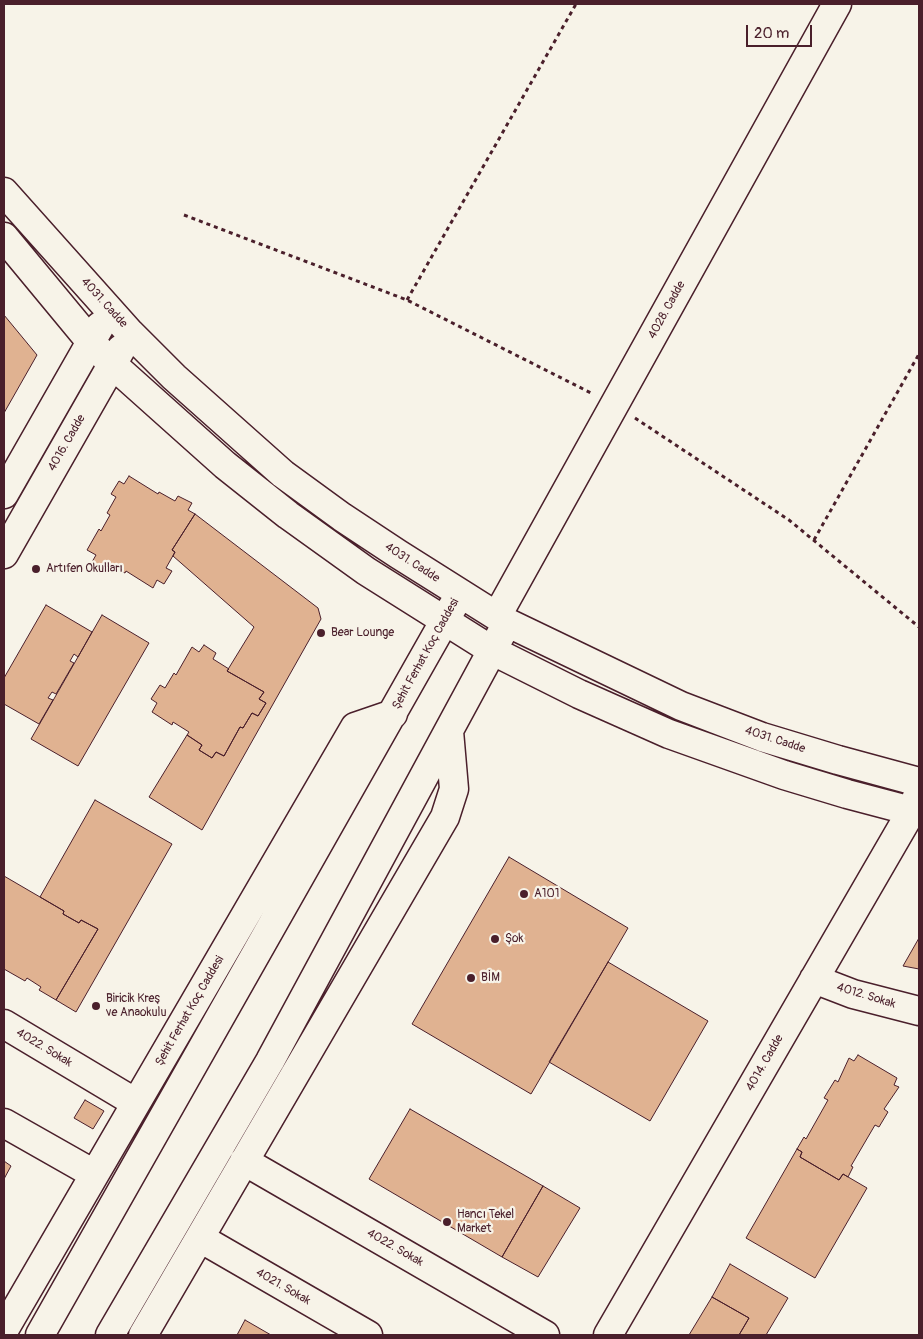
<!DOCTYPE html>
<html>
<head>
<meta charset="utf-8">
<style>
	body { margin:0 }
	#map { position:relative; width:923px; height:1339px; overflow:hidden; background:#f7f3e8; font-family:Pangolin,sans-serif }
	canvas { display:block }
	.frame { position:absolute; inset:0; border:5px solid #4a1f2b; pointer-events:none }
	.scale { position:absolute; left:746px; top:25px; width:66px; height:22px; box-sizing:border-box; border:2px solid #4a1f2b; border-top:0; padding-left:6px; font-size:15px; line-height:18px; white-space:nowrap; color:#4a1f2b; -webkit-text-stroke:4px #f7f3e8; paint-order:stroke }
</style>
</head>
<body>
<div id="map">
<canvas width="923" height="1339"></canvas>
<div class="frame"></div>
<div class="scale">20 m</div>
</div>
<script>
const ctx = document.querySelector('canvas').getContext('2d');
ctx.lineJoin = 'round';
function paint(path, color) { ctx.fillStyle = color; ctx.fill(path, 'evenodd'); }
const toPath = rows => new Path2D(rows.map(r => 'M' + r).join(''));
function strokePath(path, color, width, dash) { ctx.strokeStyle = color; ctx.lineWidth = width; ctx.lineCap = dash ? 'butt' : 'round'; ctx.setLineDash(dash || []); ctx.stroke(path); }
function drawText(font, color, halo, rows, align = 'center') {
  ctx.font = font + ' Pangolin,sans-serif'; ctx.lineWidth = 4.5; ctx.setLineDash([]); ctx.textBaseline = 'middle'; ctx.strokeStyle = halo; ctx.fillStyle = color; for (const [text, x, y, turn = 0] of rows) {
    ctx.save(); ctx.translate(x, y); ctx.rotate((+turn || 0) * Math.PI / 180); ctx.textAlign = isNaN(turn) ? turn : align; if (halo) ctx.strokeText(text, 0, 0); ctx.fillText(text, 0, 0); ctx.restore();
  }
}
const building = toPath([
	[4,315,37,355,4,413,4,315],
	[129,476,158,494,159,492,175,501,178,496,192,503,188,510,195,514,172,550,175,552,166,568,172,571,164,584,157,580,153,588,126,571,125,573,109,565,107,570,92,562,96,555,87,550,99,529,101,531,110,515,107,513,116,497,111,494,119,481,124,484,129,476],
	[195,514,318,608,321,619,202,830,149,797,187,735,202,745,199,750,212,758,216,752,224,756,240,727,243,728,252,713,258,716,266,703,259,699,264,692,227,671,254,627,173,556,175,552,172,550,195,514],
	[46,605,92,632,78,657,74,654,70,661,74,663,56,694,52,692,48,698,53,700,39,724,4,704,4,678,46,605],
	[102,615,149,643,78,766,31,739,102,615],
	[204,645,216,653,213,659,229,669,227,671,264,692,259,699,266,703,258,716,252,713,243,728,240,727,224,756,216,752,212,758,199,750,202,745,187,735,189,732,173,722,172,725,152,712,157,703,151,699,160,685,165,688,174,673,176,675,192,647,199,652,204,645],
	[95,800,172,844,76,1012,56,1000,98,929,81,920,79,923,63,914,64,911,40,897,95,800],
	[509,857,628,928,531,1094,412,1024,509,857],
	[4,876,64,911,63,914,79,923,81,920,98,929,56,1000,39,990,41,987,27,978,25,981,4,969,4,876],
	[919,938,919,969,903,966,919,938],
	[608,962,708,1021,650,1121,549,1062,608,962],
	[858,1055,897,1078,894,1085,899,1087,884,1109,888,1112,879,1127,875,1125,851,1166,853,1167,848,1177,843,1174,839,1180,800,1157,802,1152,797,1149,804,1137,806,1139,828,1100,824,1098,835,1080,838,1082,849,1058,854,1061,858,1055],
	[85,1100,104,1111,93,1129,74,1118,85,1100],
	[410,1109,543,1186,502,1257,369,1179,410,1109],
	[797,1149,802,1152,800,1157,839,1180,843,1174,867,1188,815,1278,746,1238,797,1149],
	[4,1161,11,1166,4,1179,4,1161],
	[543,1186,580,1208,538,1277,502,1257,543,1186],
	[730,1264,788,1298,766,1335,739,1335,749,1318,712,1297,730,1264],
	[712,1297,749,1318,739,1335,689,1335,712,1297],
	[245,1320,271,1335,237,1335,245,1320]
]);
paint(building, '#e0b291');
strokePath(building, '#4a1f2b', 1);
const minor = toPath([
	[4,192,130,333,174,377,283,474,342,517,398,554,506,622,681,706,762,737,838,760,919,782],
	[4,237,91,342,112,364,225,465,288,515,366,571,493,651,579,694,669,734,784,775,847,794,919,813],
	[4,494,100,326],
	[4,554,121,349],
	[497,616,837,4],
	[814,979,853,994,919,1011],
	[4,1024,136,1103],
	[4,1123,94,1174],
	[244,1161,545,1335],
	[200,1238,368,1335],
	[4,1330,355,727,393,714],
	[40,1335,453,606],
	[110,1335,270,1061,501,634],
	[143,1335,445,817,454,789,449,731],
	[608,1335,911,812,917,797]
]);
strokePath(minor, '#4a1f2b', 31);
strokePath(toPath([
	[184,215,407,300,593,394],
	[407,300,576,4],
	[635,418,789,520,919,627],
	[814,540,919,354]
]), '#4a1f2b', 3, [4, 4]);
strokePath(minor, '#f7f3e8', 28);
for (const [x, y, r, color] of [
	[36,569,5,"#4a1f2b"],
	[321,633,5,"#4a1f2b"],
	[524,894,5,"#4a1f2b"],
	[495,939,5,"#4a1f2b"],
	[471,978,5,"#4a1f2b"],
	[96,1006,5,"#4a1f2b"],
	[447,1222,5,"#4a1f2b"]
]) { const dot = new Path2D(); dot.arc(x, y, r, 0, 2 * Math.PI); ctx.fillStyle = color; ctx.fill(dot); strokePath(dot, '#f7f3e8', 2); }
drawText('12px', '#4a1f2b', '#f7f3e8', [
	["4031. Cadde",104,303,48],
	["4028. Cadde",667,310,-61],
	["4016. Cadde",67,443,-60],
	["4031. Cadde",412,563,33],
	["Şehit Ferhat Koç Caddesi",426,654,-61],
	["4031. Cadde",775,740,18],
	["4012. Sokak",866,996,17],
	["Şehit Ferhat Koç Caddesi",190,1011,-60],
	["4022. Sokak",44,1048,31],
	["4014. Cadde",765,1063,-60],
	["4022. Sokak",395,1248,30],
	["4021. Sokak",283,1287,30]
]);
drawText('12px', '#4a1f2b', '#f7f3e8', [
	["Artıfen Okulları",46,569],
	["Bear Lounge",331,633],
	["A101",534,894],
	["Şok",505,939],
	["BİM",481,978],
	["Biricik Kreş",106,999],
	["ve Anaokulu",106,1013],
	["Hancı Tekel",457,1215],
	["Market",457,1229]
], 'left');
</script>
</body>
</html>
